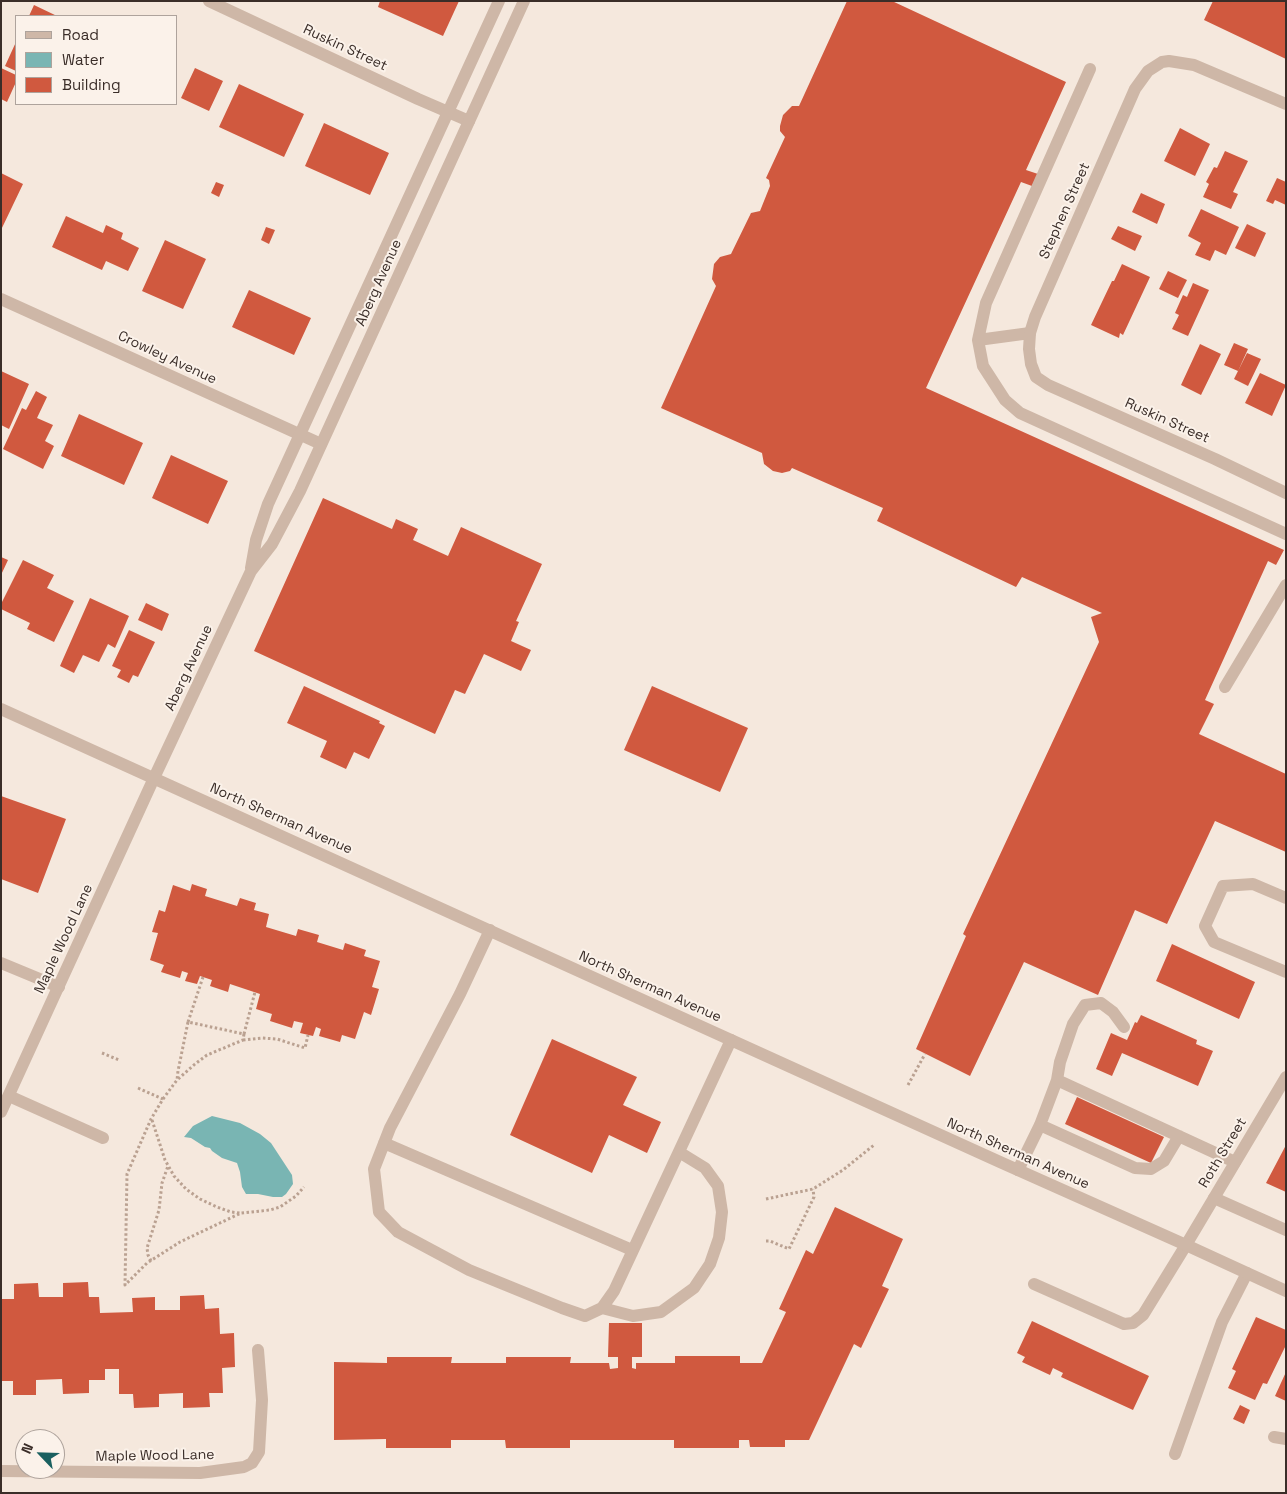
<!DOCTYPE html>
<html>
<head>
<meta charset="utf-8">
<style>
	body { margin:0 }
	#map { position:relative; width:1287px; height:1494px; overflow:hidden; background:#f5e8dd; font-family:"Space Grotesk",sans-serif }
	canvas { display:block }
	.frame { position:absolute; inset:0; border:2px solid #3a2d28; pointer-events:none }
	.legend { position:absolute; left:15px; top:15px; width:162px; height:90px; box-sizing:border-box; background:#fbf2ea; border:1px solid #aea39c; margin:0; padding:6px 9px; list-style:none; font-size:15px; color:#3a2d28 }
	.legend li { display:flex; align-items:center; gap:10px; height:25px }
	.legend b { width:25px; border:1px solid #aea39c }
	.north { position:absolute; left:15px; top:1429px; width:50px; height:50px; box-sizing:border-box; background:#fbf2ea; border:1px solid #aea39c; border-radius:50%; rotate:294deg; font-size:14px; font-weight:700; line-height:20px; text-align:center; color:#3a2d28 }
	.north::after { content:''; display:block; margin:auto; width:18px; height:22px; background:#1a6060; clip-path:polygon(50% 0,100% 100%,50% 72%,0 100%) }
</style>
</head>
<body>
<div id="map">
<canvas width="1287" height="1494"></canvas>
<div class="frame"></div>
<ul class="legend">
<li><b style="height:6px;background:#ceb7a7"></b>Road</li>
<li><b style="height:14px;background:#79b5b3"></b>Water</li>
<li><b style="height:14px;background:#d0593f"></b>Building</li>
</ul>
<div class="north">N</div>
</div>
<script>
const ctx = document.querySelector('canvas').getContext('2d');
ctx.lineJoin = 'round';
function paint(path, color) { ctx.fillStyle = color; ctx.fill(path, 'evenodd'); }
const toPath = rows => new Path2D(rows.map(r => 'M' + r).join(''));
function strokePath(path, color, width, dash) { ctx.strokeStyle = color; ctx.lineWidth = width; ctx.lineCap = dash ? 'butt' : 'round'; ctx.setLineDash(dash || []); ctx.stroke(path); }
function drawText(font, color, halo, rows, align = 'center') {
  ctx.font = font + ' "Space Grotesk",sans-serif'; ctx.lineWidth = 4; ctx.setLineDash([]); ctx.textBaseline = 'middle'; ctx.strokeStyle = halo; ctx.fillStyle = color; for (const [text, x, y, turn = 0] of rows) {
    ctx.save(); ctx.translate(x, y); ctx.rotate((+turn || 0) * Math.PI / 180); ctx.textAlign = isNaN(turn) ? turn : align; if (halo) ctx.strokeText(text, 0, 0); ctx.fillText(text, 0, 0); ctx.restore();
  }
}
paint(toPath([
	[212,1116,240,1123,260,1134,271,1143,292,1175,293,1184,286,1194,282,1197,273,1197,258,1194,246,1194,242,1187,240,1172,237,1163,222,1158,212,1151,210,1148,205,1147,191,1138,184,1137,193,1126]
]), '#79b5b3');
paint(toPath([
	[380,1,459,1,443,36,378,7],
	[847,1,892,1,1066,82,1026,170,1038,174,1032,186,1021,182,926,388,1284,550,1276,565,1268,561,1205,700,1214,704,1199,734,1286,774,1286,852,1215,821,1167,924,1135,910,1098,995,1024,962,970,1076,916,1049,966,936,963,934,1099,642,1091,617,1102,613,1022,577,1016,587,877,521,883,508,792,468,790,471,782,473,773,471,764,464,762,453,661,408,716,286,712,279,714,264,720,257,731,254,751,213,760,211,770,186,769,180,766,178,785,137,780,131,780,126,783,115,792,106,799,106],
	[1213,1,1286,1,1286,59,1204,20],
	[34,5,57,16,29,16],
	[16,42,16,71,5,66],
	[1,68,16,75,16,82,7,102,1,99],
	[195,68,223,81,209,111,181,98],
	[239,84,304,114,284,157,219,127],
	[324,123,389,153,370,195,305,166],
	[1180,128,1210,144,1195,176,1164,161],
	[1225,151,1248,161,1233,192,1238,194,1231,209,1203,197,1209,184,1206,182,1214,167,1217,168],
	[1,173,23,184,1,230],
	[1277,178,1286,182,1286,205,1275,200,1273,204,1266,201],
	[216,182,224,185,219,197,211,193],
	[1141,193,1165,204,1157,224,1132,212],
	[1201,209,1239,227,1226,255,1215,250,1210,261,1195,255,1201,243,1188,236],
	[66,216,103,233,106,225,123,233,121,239,139,248,128,271,106,261,102,270,52,247],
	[1247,224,1266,233,1255,257,1235,248],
	[1118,226,1142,236,1135,251,1111,239],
	[266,227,275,230,269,244,261,240],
	[165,240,206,259,183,309,142,291],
	[1122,264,1150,277,1123,335,1120,333,1119,338,1091,325,1112,281,1114,281],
	[1168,271,1187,280,1178,298,1159,289],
	[1193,283,1209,290,1188,336,1172,329,1179,315,1175,313,1183,295,1187,297],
	[249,290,311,318,294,355,232,327],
	[1234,343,1248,349,1238,371,1224,365],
	[1200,344,1221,354,1201,395,1181,385],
	[1247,353,1261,359,1248,386,1234,379],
	[1,371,29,384,9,429,1,425],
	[1260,373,1286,385,1272,416,1245,403],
	[36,391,47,397,37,418,53,425,45,441,54,446,43,469,3,449,22,408,26,410],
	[79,414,143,443,124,485,61,456],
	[171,455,228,481,208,524,152,498],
	[323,498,392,529,396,519,418,529,413,540,448,556,461,527,542,564,516,621,519,622,511,641,531,650,521,671,484,654,465,694,455,690,435,734,254,651],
	[1,557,8,560,1,575],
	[23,560,54,575,47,588,74,601,54,642,27,629,30,623,1,609,1,604],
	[90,598,129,616,115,648,108,644,99,662,83,655,74,673,60,666],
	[146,603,169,614,162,631,138,620],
	[129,630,155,642,138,677,133,675,129,683,117,677,121,670,112,666],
	[304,686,380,721,379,723,385,726,369,759,354,752,346,769,320,757,327,741,287,723],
	[652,686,748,728,720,792,624,750],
	[1,796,66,819,38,893,1,879],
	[192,884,207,889,205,896,237,906,240,898,256,903,254,910,269,914,266,927,296,936,298,929,319,935,317,942,343,950,345,943,366,950,364,956,380,961,372,987,379,989,371,1015,364,1012,355,1039,342,1035,340,1042,319,1036,321,1029,316,1027,313,1036,300,1033,303,1023,294,1021,292,1028,270,1021,272,1014,256,1009,260,994,230,984,228,992,210,986,212,980,200,976,197,984,185,981,188,973,182,971,180,978,161,972,164,965,150,960,158,933,152,932,159,910,165,912,173,885,190,891],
	[1172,944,1255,982,1239,1019,1156,981],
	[1141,1015,1197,1040,1196,1044,1213,1051,1198,1086,1122,1053,1112,1076,1096,1069,1111,1033,1127,1040,1135,1022,1137,1023],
	[552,1039,637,1077,623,1105,661,1122,647,1153,609,1135,592,1173,510,1135],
	[1077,1097,1164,1137,1151,1163,1065,1124],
	[1286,1145,1286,1192,1266,1183],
	[835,1207,903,1239,882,1286,889,1289,861,1348,854,1344,809,1440,785,1440,785,1447,750,1447,749,1440,739,1440,739,1448,674,1448,674,1440,570,1440,570,1448,506,1448,505,1440,451,1440,451,1448,386,1448,386,1439,334,1440,334,1362,387,1363,387,1357,452,1357,451,1363,506,1363,506,1357,571,1357,570,1363,609,1363,610,1369,618,1368,618,1357,608,1357,609,1323,642,1323,642,1357,632,1357,632,1368,636,1369,636,1363,675,1363,675,1356,740,1356,740,1363,762,1363,786,1312,779,1309,806,1250,813,1254],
	[88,1282,89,1297,99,1297,100,1313,133,1312,132,1298,155,1297,155,1310,180,1310,180,1296,204,1295,205,1309,219,1308,220,1334,234,1333,235,1367,222,1368,223,1393,209,1393,210,1407,183,1408,183,1393,159,1394,159,1407,134,1408,133,1394,119,1394,119,1369,105,1369,105,1380,89,1380,89,1393,63,1394,62,1379,36,1380,36,1395,13,1395,13,1381,2,1381,1,1299,14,1299,14,1284,38,1283,39,1297,63,1297,63,1283],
	[1256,1317,1286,1330,1286,1345,1267,1384,1263,1383,1255,1400,1228,1388,1236,1371,1232,1369],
	[1032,1321,1149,1376,1133,1410,1061,1377,1063,1373,1053,1368,1050,1375,1022,1362,1025,1357,1017,1353],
	[1286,1372,1286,1401,1275,1396],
	[1240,1405,1250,1410,1244,1424,1233,1419]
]), '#d0593f');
strokePath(toPath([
	[188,1022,203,977],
	[244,1034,255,992],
	[243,1040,262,1038,277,1039,305,1048,308,1035],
	[102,1053,119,1060],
	[908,1085,925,1054],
	[138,1088,163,1099,151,1119,127,1174,125,1285,147,1263,180,1242,241,1213,270,1210,280,1207,296,1196,304,1187],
	[163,1099,177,1080,178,1071,188,1022,244,1034,243,1040,207,1055,195,1064,177,1080],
	[152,1120,165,1160,174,1176,186,1189,200,1199,217,1207,231,1212,240,1213],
	[766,1199,813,1189,843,1170,874,1145],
	[766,1241,770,1241,789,1249,814,1197,813,1189],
	[151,1261,148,1255,147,1248,159,1210,162,1183,168,1166]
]), '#baa191', 3, [2.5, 2.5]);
strokePath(toPath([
	[1090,69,986,303,978,340,983,366,1005,400,1020,413,1286,534],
	[978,340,1030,333],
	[1225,687,1286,585],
	[1286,898,1253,884,1223,886,1205,926,1214,942,1286,972],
	[490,930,460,994,390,1128,374,1169,379,1212,398,1232,469,1270,562,1308,585,1316,602,1308,614,1291,731,1040],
	[1,963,59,987],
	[1057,1080,1060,1062,1073,1024,1085,1005,1101,1003,1113,1012,1124,1027],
	[9,1096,103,1138],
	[1040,1125,1135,1168,1151,1169,1164,1161,1179,1136],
	[384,1143,632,1250],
	[1018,1170,1040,1125,1057,1080,1235,1162],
	[1214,1198,1286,1230],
	[1034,1284,1124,1324,1133,1323,1143,1315,1186,1245],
	[602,1308,633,1316,661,1312,694,1288,710,1264,719,1238,722,1212,718,1186,705,1168,679,1152],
	[1274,1437,1286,1439],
	[1175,1454,1222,1322,1247,1273]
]), '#ceb7a7', 12);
strokePath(toPath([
	[209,1,418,99,469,121],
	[1286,104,1194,65,1169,61,1162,62,1148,71,1135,89,1035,317,1030,333,1029,349,1031,364,1036,377,1048,385,1215,459,1286,493],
	[1,299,321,444],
	[1,1112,154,778],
	[1186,1245,1286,1077],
	[1,1471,200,1473,244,1467,252,1463,259,1452,262,1400,258,1350]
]), '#ceb7a7', 12);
strokePath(toPath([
	[251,568,256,540,268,504,499,1],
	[1,709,1000,1162,1186,1245,1286,1291],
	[154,778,251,571,272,544,300,491,524,1]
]), '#ceb7a7', 12);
drawText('14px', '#3a2d28', '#fbf2ea', [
	["Ruskin Street",345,48,25],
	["Stephen Street",1065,211,-66],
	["Aberg Avenue",379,283,-66],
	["Crowley Avenue",167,358,25],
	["Ruskin Street",1167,421,24],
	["Aberg Avenue",189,668,-65],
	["North Sherman Avenue",281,819,24],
	["Maple Wood Lane",64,939,-65],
	["North Sherman Avenue",650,987,24],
	["Roth Street",1223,1153,-59],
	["North Sherman Avenue",1018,1154,24],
	["Maple Wood Lane",155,1456,-1]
]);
</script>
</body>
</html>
